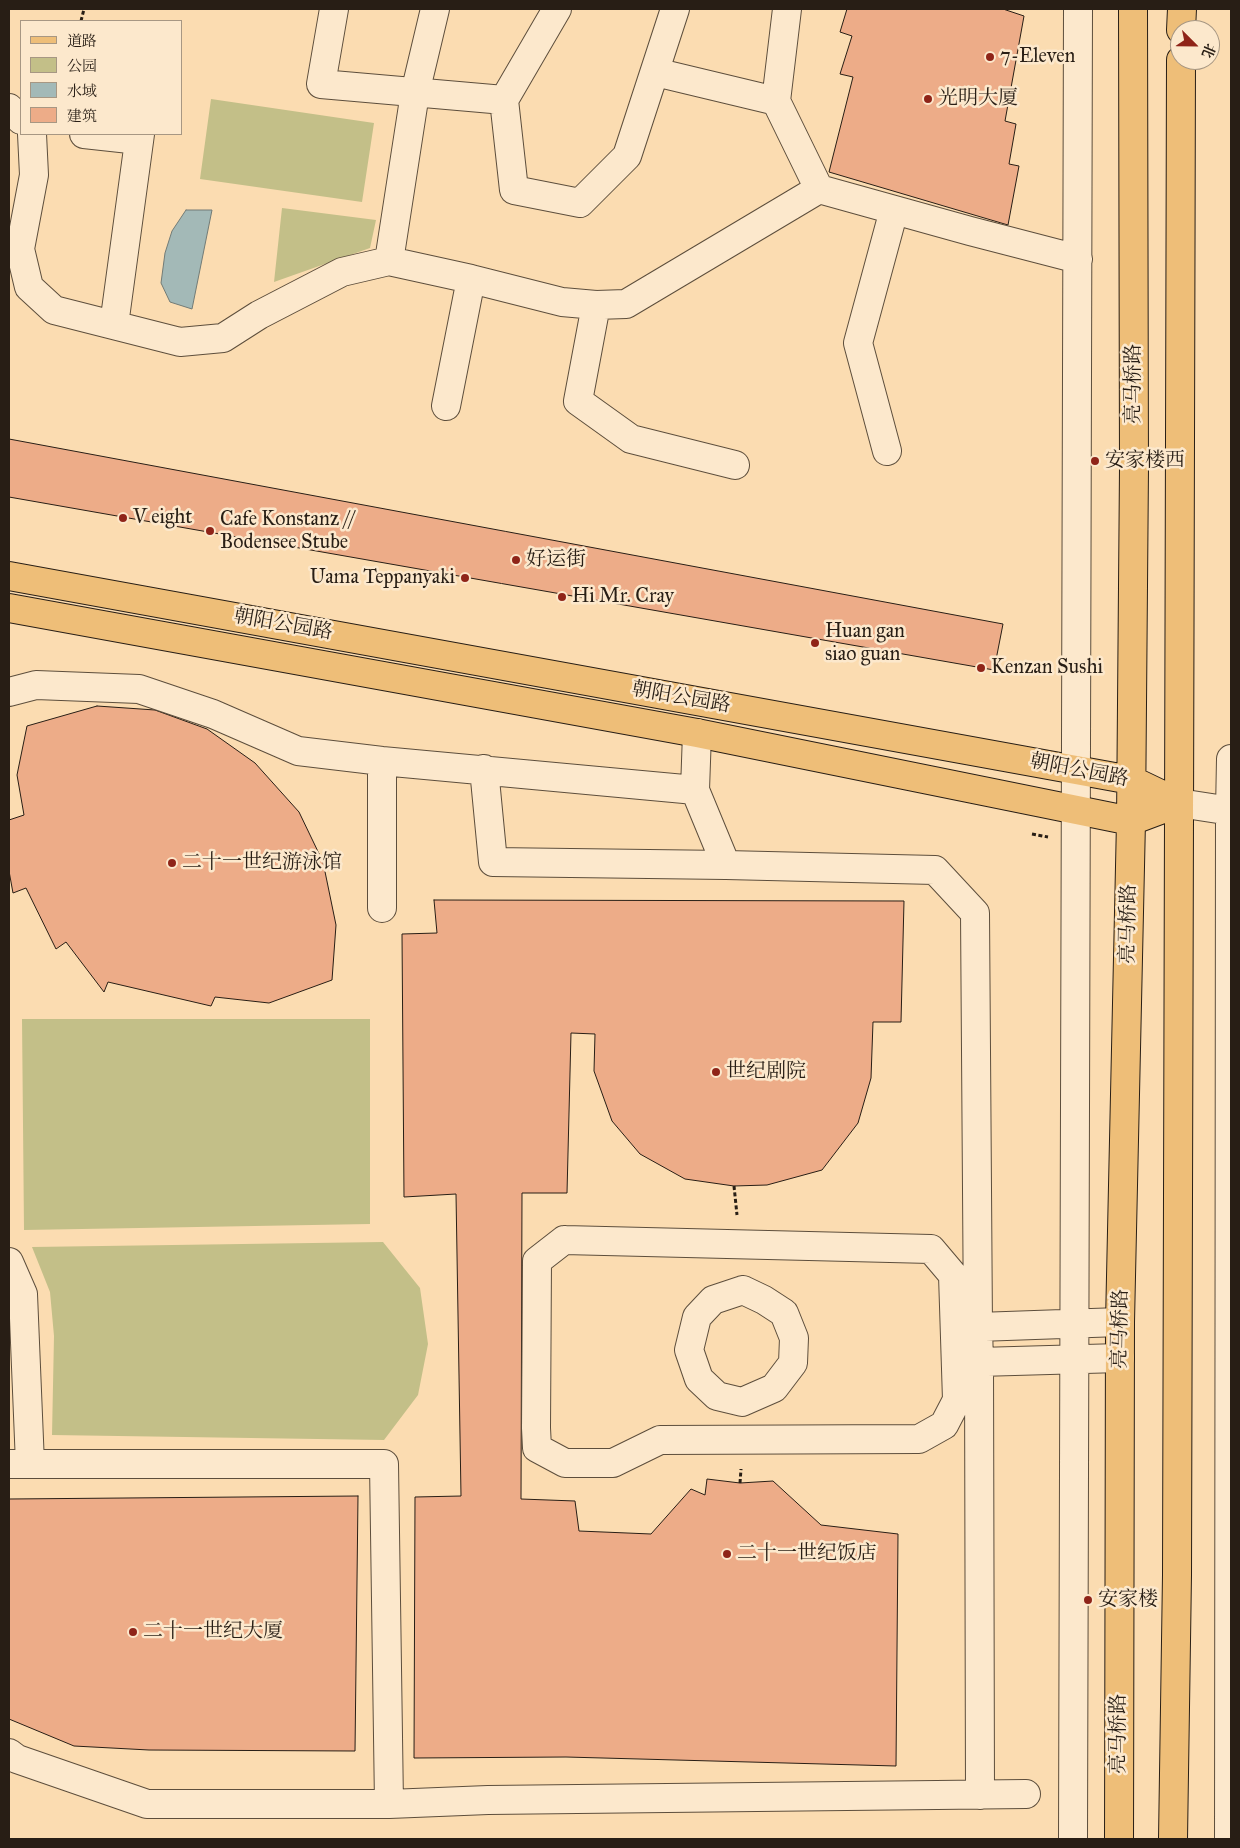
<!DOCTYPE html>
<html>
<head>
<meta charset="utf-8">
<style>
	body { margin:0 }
	#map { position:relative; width:1240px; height:1848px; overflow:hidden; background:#fbdcb1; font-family:"IM FELL Great Primer","Noto Serif SC",serif }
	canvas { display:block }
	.frame { position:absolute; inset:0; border:10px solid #281e15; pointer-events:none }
	.legend { position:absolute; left:20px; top:20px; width:162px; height:115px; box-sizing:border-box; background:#fce8cc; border:1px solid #a79783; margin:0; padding:6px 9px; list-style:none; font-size:15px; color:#281e15 }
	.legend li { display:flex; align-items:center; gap:10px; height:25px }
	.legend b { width:25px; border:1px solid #a79783 }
	.north { position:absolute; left:1170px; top:20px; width:50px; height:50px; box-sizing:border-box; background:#fce8cc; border:1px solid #a79783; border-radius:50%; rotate:113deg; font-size:14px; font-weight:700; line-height:20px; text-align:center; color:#281e15 }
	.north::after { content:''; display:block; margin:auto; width:18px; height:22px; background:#8f2418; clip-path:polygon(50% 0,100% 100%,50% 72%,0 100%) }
</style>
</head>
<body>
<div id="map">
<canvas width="1240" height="1848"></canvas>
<div class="frame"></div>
<ul class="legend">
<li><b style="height:6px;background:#eebe78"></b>道路</li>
<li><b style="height:14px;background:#c3bf88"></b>公园</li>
<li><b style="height:14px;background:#a3b9b7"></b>水域</li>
<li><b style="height:14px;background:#edac88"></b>建筑</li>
</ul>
<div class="north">北</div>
</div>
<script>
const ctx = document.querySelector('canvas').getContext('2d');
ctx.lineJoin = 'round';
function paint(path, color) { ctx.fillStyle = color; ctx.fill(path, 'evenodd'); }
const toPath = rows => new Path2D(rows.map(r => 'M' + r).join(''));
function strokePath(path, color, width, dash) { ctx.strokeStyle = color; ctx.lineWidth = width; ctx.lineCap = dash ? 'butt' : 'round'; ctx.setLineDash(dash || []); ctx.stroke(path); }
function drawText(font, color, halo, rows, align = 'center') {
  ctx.font = font + ' "IM FELL Great Primer","Noto Serif SC",serif'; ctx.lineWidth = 5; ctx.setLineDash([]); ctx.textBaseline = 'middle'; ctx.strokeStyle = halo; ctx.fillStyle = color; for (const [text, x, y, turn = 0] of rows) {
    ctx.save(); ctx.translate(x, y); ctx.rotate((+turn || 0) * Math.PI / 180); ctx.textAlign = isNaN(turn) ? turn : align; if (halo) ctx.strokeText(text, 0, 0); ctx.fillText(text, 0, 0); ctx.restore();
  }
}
paint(toPath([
	[211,99,374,123,362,202,200,179],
	[282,208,376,220,370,248,274,282],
	[22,1019,370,1019,370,1224,24,1230],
	[383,1242,420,1288,428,1344,418,1395,384,1440,52,1435,54,1336,50,1292,32,1247]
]), '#c3bf88');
const water = toPath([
	[186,210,212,210,192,309,170,302,161,283,165,253,172,231,186,210]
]);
paint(water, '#a3b9b7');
strokePath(water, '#727b76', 1);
const building = toPath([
	[847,9,1003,9,1024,16,1005,121,1016,124,1009,164,1019,166,1008,225,829,172,853,77,840,74,852,36,840,32,847,9],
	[9,439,1003,624,994,670,9,497,9,439],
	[97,706,155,710,207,729,255,763,299,812,323,862,336,925,332,980,269,1003,215,997,211,1006,108,982,104,992,66,942,56,949,26,888,13,893,9,871,9,820,24,815,17,775,27,726,97,706],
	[434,900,904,901,901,1022,873,1022,871,1078,858,1123,822,1170,767,1185,734,1186,685,1179,640,1154,612,1121,594,1071,595,1034,571,1033,567,1193,522,1193,521,1499,575,1501,579,1531,651,1534,691,1489,705,1495,707,1479,740,1483,773,1481,821,1525,898,1534,896,1766,566,1757,414,1758,415,1497,461,1496,456,1194,404,1197,402,934,437,933,434,900],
	[358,1496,355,1751,149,1750,74,1746,9,1719,9,1499,358,1496]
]);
paint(building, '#edac88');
strokePath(building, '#281e15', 1);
const minor = toPath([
	[334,9,321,84,504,100,557,9],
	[787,9,776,101,819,189,970,231,1078,259],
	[655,72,776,101],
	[504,100,514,190,580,203,627,156,675,9],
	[9,108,21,120],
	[32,134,34,175,20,249,29,287,54,310,180,342,223,338,259,315,342,272,389,261,471,279,562,302,596,305,626,304,819,189],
	[84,134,139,140],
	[389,261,415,93,435,9],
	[596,305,578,401,631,439,735,465],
	[114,325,140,134],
	[446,406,471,279],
	[887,451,858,343,894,210],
	[9,692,36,685,139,689,213,714,298,751,382,761,695,790,726,865],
	[382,761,382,908],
	[484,769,493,862,726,865,935,870,975,913,978,1327,979,1362,980,1795],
	[695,790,697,733],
	[1179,803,1231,811],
	[564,1240,931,1249,953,1275,957,1400,944,1425,919,1439,660,1440,613,1463,565,1463,537,1448,536,1428,537,1261,564,1240],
	[9,1262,23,1294,30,1464],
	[743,1290,764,1300,784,1313,794,1338,793,1363,774,1388,742,1402,717,1396,699,1379,689,1350,697,1317,713,1300,743,1290],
	[966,1313,978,1327,1120,1322],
	[965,1373,979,1362,1120,1358],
	[9,1464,384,1464,389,1804,147,1804,17,1759,9,1753],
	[389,1804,488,1800,1026,1794],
	[1073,1839,1078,9],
	[1229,1839,1230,811,1231,759]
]);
const major = toPath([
	[1181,30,1182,9],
	[9,576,1131,780,1179,803],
	[9,608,697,733,1131,821,1179,803],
	[1119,1839,1120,1322,1131,821,1134,468,1133,9],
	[1173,1839,1177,1575,1181,60]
]);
strokePath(minor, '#5d4e3c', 30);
strokePath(major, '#281e15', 30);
strokePath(toPath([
	[81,21,84,9],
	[1032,834,1048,837],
	[734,1186,737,1215],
	[740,1483,741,1469]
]), '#281e15', 3, [4, 2.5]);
strokePath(minor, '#fce8cc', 28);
strokePath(major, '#eebe78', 28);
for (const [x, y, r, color] of [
	[990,57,5,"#8f2418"],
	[928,99,5,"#8f2418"],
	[1095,461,5,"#8f2418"],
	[123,518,5,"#8f2418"],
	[210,531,5,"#8f2418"],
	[516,560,5,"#8f2418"],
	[465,578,5,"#8f2418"],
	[562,597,5,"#8f2418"],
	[815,643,5,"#8f2418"],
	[981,668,5,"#8f2418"],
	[172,863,5,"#8f2418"],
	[716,1072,5,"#8f2418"],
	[727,1554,5,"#8f2418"],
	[1088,1600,5,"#8f2418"],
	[133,1632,5,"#8f2418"]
]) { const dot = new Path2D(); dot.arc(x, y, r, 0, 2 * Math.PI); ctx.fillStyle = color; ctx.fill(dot); strokePath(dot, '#fce8cc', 2); }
drawText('20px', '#281e15', '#fce8cc', [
	["7-Eleven",1000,57],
	["光明大厦",938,99],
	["安家楼西",1105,461],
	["V eight",133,518],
	["Cafe Konstanz //",220,520],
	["Bodensee Stube",220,543],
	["好运街",526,560],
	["Uama Teppanyaki",455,578,"right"],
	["Hi Mr. Cray",572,597],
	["Huan gan",825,632],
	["siao guan",825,655],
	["Kenzan Sushi",991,668],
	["二十一世纪游泳馆",182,863],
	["世纪剧院",726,1072],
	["二十一世纪饭店",737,1554],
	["安家楼",1098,1600],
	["二十一世纪大厦",143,1632]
], 'left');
drawText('20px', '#281e15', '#fce8cc', [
	["亮马桥路",1134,384,-90],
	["朝阳公园路",283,625,10],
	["朝阳公园路",681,698,10],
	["朝阳公园路",1079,771,11],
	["亮马桥路",1129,924,-89],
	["亮马桥路",1121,1329,-89],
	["亮马桥路",1119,1734,-90]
]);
</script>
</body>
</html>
